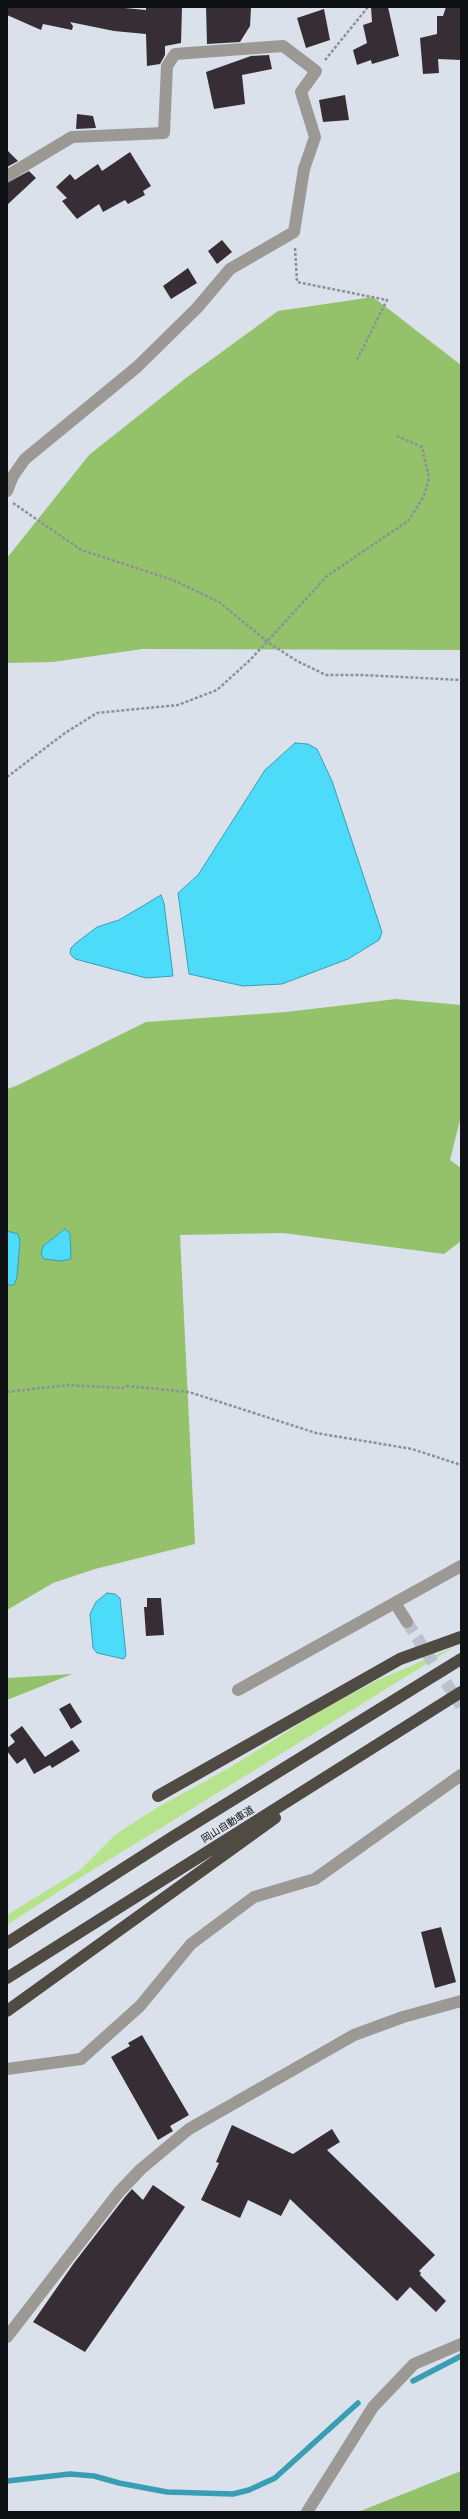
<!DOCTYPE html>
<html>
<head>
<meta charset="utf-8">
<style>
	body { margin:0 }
	#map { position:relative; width:468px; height:2519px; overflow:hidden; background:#dae1eb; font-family:"Varela Round",sans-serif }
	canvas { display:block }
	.frame { position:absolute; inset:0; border:8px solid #0e1114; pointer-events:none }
</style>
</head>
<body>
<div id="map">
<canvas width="468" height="2519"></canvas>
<div class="frame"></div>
</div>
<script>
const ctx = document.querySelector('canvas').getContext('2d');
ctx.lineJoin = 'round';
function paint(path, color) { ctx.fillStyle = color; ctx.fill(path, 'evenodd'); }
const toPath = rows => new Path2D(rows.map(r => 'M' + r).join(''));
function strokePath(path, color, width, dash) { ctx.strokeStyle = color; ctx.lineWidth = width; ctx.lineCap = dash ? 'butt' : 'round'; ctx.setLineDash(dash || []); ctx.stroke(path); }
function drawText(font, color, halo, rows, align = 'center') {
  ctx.font = font + ' "Varela Round","Noto Sans JP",sans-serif'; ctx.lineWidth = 4; ctx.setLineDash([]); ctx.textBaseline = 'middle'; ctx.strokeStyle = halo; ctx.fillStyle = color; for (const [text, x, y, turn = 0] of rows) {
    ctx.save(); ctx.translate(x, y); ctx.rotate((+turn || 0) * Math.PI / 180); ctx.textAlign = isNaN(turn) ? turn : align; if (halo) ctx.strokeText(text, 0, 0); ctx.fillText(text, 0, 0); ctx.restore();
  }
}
paint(toPath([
	[454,1647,78,1879,7,1925,7,1915,80,1870,115,1835,153,1810,229,1768,325,1708,374,1682]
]), '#b5e48d');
paint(toPath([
	[373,297,461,365,461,650,142,649,53,662,7,663,7,558,89,455,186,378,278,311],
	[396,999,461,1005,461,1116,450,1160,461,1168,461,1241,444,1254,283,1233,180,1235,195,1544,95,1569,53,1583,7,1610,7,1089,16,1086,146,1022,286,1012],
	[72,1674,7,1700,7,1678],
	[461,2471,461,2512,358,2512]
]), '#94c26b');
const water = toPath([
	[295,743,308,744,317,749,332,781,382,932,379,940,348,959,282,984,243,986,189,974,178,893,198,875,265,770,295,743],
	[161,895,164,903,173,976,146,978,75,959,70,954,71,948,76,943,97,927,119,920,161,895],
	[65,1229,70,1234,71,1259,61,1261,44,1259,41,1254,43,1246,65,1229],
	[7,1231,18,1234,20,1241,17,1277,14,1285,7,1285,7,1231],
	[107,1593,115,1594,120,1598,126,1655,124,1659,97,1653,93,1648,90,1614,96,1602,107,1593]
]);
paint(water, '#4cdbf9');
strokePath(water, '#399eb4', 1);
strokePath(toPath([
	[413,2381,461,2356],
	[7,2481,70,2474,94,2476,119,2483,167,2492,233,2494,249,2490,275,2478,358,2403]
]), '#399eb4', 5.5);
paint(toPath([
	[7,7,114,7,146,10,146,7,182,7,181,43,165,46,165,55,160,64,147,66,146,34,114,31,70,22,73,26,72,30,43,24,41,30,7,15],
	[206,7,251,7,250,26,240,42,207,44],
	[371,7,388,7,399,56,372,64,371,60,357,65,353,50,367,43,363,25,372,22],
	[446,7,461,7,461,60,438,59,439,73,423,74,420,38,437,34,437,16,443,16],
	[324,9,330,40,306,48,297,18],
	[269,55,272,69,242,75,245,104,214,109,206,72,251,56],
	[345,95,349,120,323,122,319,100],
	[77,114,93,116,96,128,76,129],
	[7,150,18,161,7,167],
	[130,152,151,186,143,191,145,195,128,204,125,200,103,212,99,204,77,219,62,201,67,198,56,187,70,174,75,180,98,164,102,171],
	[29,171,36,178,7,205,7,183],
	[222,240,232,252,217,264,208,251],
	[188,268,197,283,171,299,163,286],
	[147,1598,161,1598,164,1635,146,1636,144,1607,147,1607],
	[70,1703,82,1722,71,1729,59,1709],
	[22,1726,45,1757,72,1740,80,1751,52,1768,50,1765,34,1774,25,1758,17,1764,7,1751,7,1748,15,1742,10,1735],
	[441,1927,456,1982,435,1988,421,1932],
	[142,2035,189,2115,170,2126,173,2131,158,2140,111,2057,130,2046,128,2043],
	[232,2125,293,2154,332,2129,340,2142,327,2150,435,2255,419,2271,421,2273,420,2275,446,2301,436,2312,410,2287,397,2301,290,2199,281,2216,248,2200,240,2218,201,2200,219,2163,216,2162],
	[153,2185,185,2207,85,2352,33,2322,74,2263,125,2197,132,2189,143,2200]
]), '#362e34');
strokePath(toPath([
	[407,1622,461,1706]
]), '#bbc2cb', 12, [12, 6]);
strokePath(toPath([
	[325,60,368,7],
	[295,248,297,282,387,300,357,360],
	[13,503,81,550,173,580,219,602,269,643,297,661,326,675,362,675,461,680],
	[7,777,65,733,97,713,178,705,217,690,250,660,327,576,408,521,424,496,429,478,422,447,397,436],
	[7,1392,68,1385,122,1388,127,1386,189,1392,316,1433,412,1449,461,1465]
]), '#8b9198', 2.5, [3, 2]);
strokePath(toPath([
	[7,176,72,137,164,133,167,66,175,54,283,46,316,71,301,92,315,137,304,169,294,232,230,269,197,308,137,367,25,459,13,476,7,491],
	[395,1603,407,1622],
	[238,1690,461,1566],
	[7,2069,81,2059,140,2006,191,1944,254,1897,315,1879,461,1775],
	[7,2337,119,2192,141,2169,189,2129,354,2035,403,2017,461,2001],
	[307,2512,373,2407,414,2364,461,2344]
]), '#9c9995', 12);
strokePath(toPath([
	[158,1796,400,1659,461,1637],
	[7,1943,171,1838,461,1659],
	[7,1978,461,1692],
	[7,2011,275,1818]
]), '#4f4a42', 12);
drawText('10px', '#0e1114', '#dae1eb', [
	["岡山自動車道",228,1825,-32]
]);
</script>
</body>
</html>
